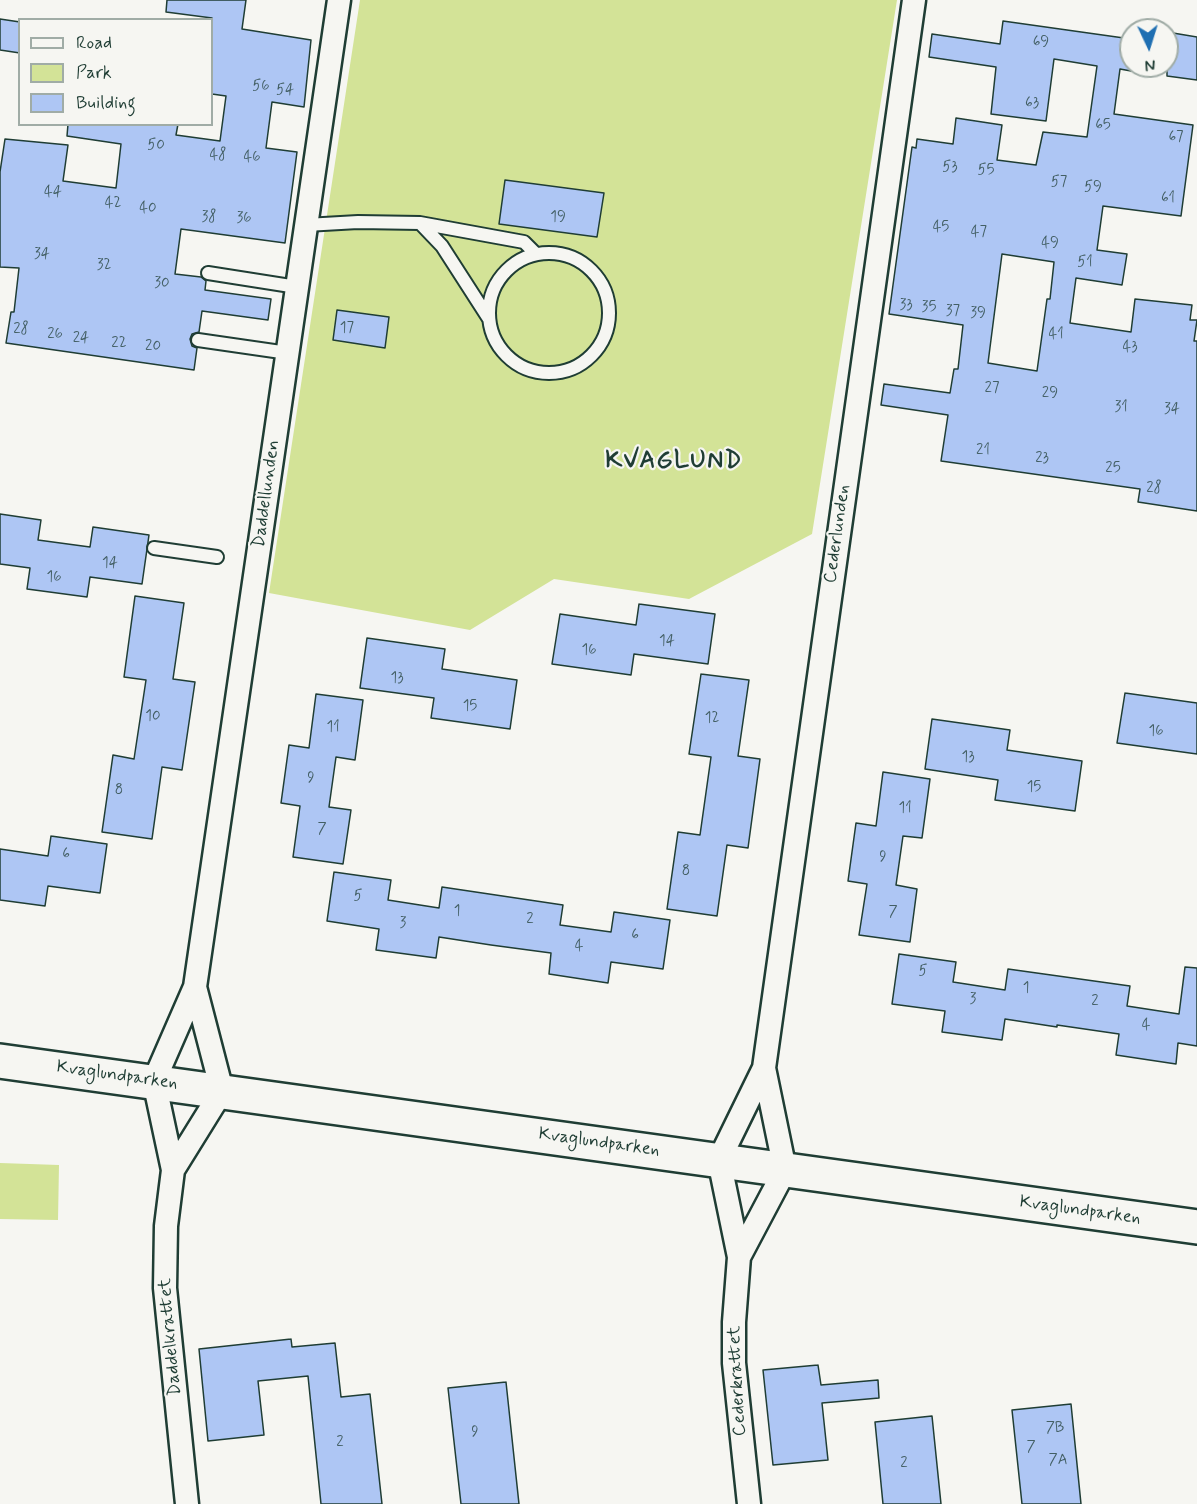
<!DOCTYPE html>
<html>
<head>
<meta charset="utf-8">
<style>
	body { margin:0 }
	#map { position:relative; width:1197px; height:1504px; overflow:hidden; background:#f6f6f2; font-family:Mynerve,sans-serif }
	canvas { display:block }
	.legend { position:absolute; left:18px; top:18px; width:195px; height:108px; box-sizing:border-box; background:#f6f6f2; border:2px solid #a0aca6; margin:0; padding:8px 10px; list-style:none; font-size:18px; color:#1f3d34 }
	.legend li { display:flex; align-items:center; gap:12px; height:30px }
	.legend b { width:30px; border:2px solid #a0aca6 }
	.north { position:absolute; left:1119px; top:18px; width:60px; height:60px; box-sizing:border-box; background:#f6f6f2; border:2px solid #a0aca6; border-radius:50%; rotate:176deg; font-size:16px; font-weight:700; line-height:24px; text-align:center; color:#1f3d34 }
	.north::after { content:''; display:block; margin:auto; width:21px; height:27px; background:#1f6fb2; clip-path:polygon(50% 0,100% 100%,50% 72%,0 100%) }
</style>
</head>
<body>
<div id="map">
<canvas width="1197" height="1504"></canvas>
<ul class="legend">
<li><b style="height:8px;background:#f6f6f2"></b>Road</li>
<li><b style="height:16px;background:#d3e397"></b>Park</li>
<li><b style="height:16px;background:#aec6f4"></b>Building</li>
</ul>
<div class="north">N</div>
</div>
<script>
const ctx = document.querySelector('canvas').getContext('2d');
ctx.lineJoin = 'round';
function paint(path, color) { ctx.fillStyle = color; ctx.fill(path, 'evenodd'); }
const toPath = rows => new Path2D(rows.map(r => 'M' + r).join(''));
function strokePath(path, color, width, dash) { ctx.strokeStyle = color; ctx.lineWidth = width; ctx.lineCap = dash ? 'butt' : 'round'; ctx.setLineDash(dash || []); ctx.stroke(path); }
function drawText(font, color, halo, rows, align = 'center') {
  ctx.font = font + ' Mynerve,sans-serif'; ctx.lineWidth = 4.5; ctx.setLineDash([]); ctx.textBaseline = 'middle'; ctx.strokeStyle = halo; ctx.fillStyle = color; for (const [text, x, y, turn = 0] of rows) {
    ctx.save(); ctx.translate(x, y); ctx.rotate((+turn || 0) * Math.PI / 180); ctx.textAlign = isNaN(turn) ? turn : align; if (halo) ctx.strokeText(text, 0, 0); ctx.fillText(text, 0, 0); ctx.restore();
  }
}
paint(toPath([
	[360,0,897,0,812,534,689,599,554,579,470,630,269,593],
	[0,1163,59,1165,58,1220,0,1219]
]), '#d3e397');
const building = toPath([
	[167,0,246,0,242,29,311,40,304,107,272,102,266,148,297,152,285,243,181,229,175,274,201,277,206,281,205,290,271,299,268,320,202,311,199,332,192,334,190,339,192,346,197,348,194,370,6,343,11,312,14,312,19,268,0,267,0,172,5,139,68,145,63,181,116,188,121,144,67,136,68,124,178,124,176,135,220,141,226,96,212,94,212,18,166,12,167,0],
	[0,19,20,22,20,53,0,50,0,19],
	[1003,21,1131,39,1131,71,1120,69,1114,114,1193,125,1181,216,1103,206,1097,250,1127,254,1122,285,1076,278,1070,323,1131,332,1135,299,1192,305,1190,320,1197,320,1194,341,1197,341,1197,511,1138,502,1140,489,941,461,948,415,881,405,884,384,950,393,954,369,958,369,963,325,889,314,912,147,916,148,917,139,953,144,956,118,1002,125,997,160,1036,165,1043,132,1087,137,1097,66,1054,59,1046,121,991,114,996,67,929,57,932,34,1000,44,1003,21],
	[1002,254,1054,262,1050,299,1047,299,1037,371,988,363,1002,254],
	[1167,32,1197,37,1197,80,1167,76,1167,32],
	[505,180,604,193,597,237,499,224,505,180],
	[337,310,389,317,385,348,333,340,337,310],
	[0,514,41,520,38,540,90,547,93,527,149,535,142,584,90,577,87,597,27,589,30,568,0,564,0,514],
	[135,596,184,603,173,679,195,682,182,770,162,767,152,839,102,832,113,755,134,759,146,680,124,677,135,596],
	[639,604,715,614,708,664,634,654,631,675,552,664,560,614,636,625,639,604],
	[367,638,445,649,442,669,517,680,510,729,431,718,434,698,360,688,367,638],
	[701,674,749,680,738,756,760,759,748,848,727,845,717,916,667,909,678,832,700,835,711,757,689,754,701,674],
	[1125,693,1197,703,1197,754,1117,743,1125,693],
	[316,694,363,700,355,760,336,757,329,807,351,810,343,864,293,857,300,806,281,803,289,745,309,748,316,694],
	[932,719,1010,730,1007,750,1082,761,1075,811,995,800,998,780,925,769,932,719],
	[883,772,930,779,922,838,903,836,896,885,917,889,910,942,859,935,867,884,848,881,856,823,876,826,883,772],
	[51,836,107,844,100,893,48,886,45,906,0,900,0,849,48,856,51,836],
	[334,872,391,880,388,900,439,908,442,887,563,905,560,925,611,932,614,912,670,920,663,969,611,962,608,983,549,974,551,953,491,945,439,937,436,958,376,950,379,929,327,921,334,872],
	[899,954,956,962,953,982,1005,990,1008,969,1130,986,1127,1006,1179,1014,1185,967,1197,968,1197,1046,1178,1043,1176,1064,1116,1055,1119,1034,1057,1025,1057,1027,1005,1019,1002,1040,942,1032,945,1011,892,1004,899,954],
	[291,1339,292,1347,335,1343,341,1397,370,1394,382,1504,321,1504,308,1376,258,1381,264,1435,208,1441,199,1349,291,1339],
	[818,1365,821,1385,878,1380,879,1398,822,1403,828,1460,773,1465,763,1370,818,1365],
	[506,1382,519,1504,461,1504,448,1388,506,1382],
	[1071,1404,1081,1504,1022,1504,1012,1410,1071,1404],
	[932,1416,941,1504,883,1504,875,1422,932,1416]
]);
paint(building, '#aec6f4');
strokePath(building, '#1f3d34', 1.5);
const lane = toPath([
	[420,223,442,246,489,319],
	[306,225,358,222,420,223,524,242,536,254],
	'489 313a60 60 0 1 1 120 0a60 60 0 1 1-120 0Z',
	[208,273,297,287],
	[198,340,288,353],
	[154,548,217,557]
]);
const street = toPath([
	[195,987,339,0],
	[195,987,222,1091,173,1170,154,1081,195,987],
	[764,1068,914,0],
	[173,1170,166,1226,165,1288,187,1504],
	[739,1257,785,1170,764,1068,719,1160,739,1257,734,1322,734,1363,749,1504]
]);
const secondary = toPath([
	[0,1061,1197,1227]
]);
strokePath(lane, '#1f3d34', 16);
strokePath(street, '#1f3d34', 27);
strokePath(secondary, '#1f3d34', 38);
strokePath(lane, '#f6f6f2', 12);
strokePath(street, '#f6f6f2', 22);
strokePath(secondary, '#f6f6f2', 33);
drawText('15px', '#435f64', null, [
	["69",1041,43],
	["56",261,87],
	["54",285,91],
	["63",1032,104],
	["65",1103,126],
	["67",1176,138],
	["50",156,146],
	["48",218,156],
	["46",252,158],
	["53",950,168],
	["55",986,171],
	["57",1059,183],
	["59",1093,188],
	["44",53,193],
	["61",1168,199],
	["42",113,204],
	["40",148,209],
	["38",209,218],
	["19",558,218],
	["36",244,219],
	["45",941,228],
	["47",979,233],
	["49",1050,244],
	["34",42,255],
	["51",1085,263],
	["32",104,266],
	["30",162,284],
	["33",906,306],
	["35",929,308],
	["37",953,312],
	["39",978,314],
	["17",347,329],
	["28",21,330],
	["26",55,335],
	["41",1056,335],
	["24",81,339],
	["22",119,344],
	["20",153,347],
	["43",1130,348],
	["27",992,389],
	["29",1050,394],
	["31",1121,408],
	["34",1172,410],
	["21",983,451],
	["23",1042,459],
	["25",1113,469],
	["28",1154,489],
	["14",110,564],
	["16",54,578],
	["14",667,642],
	["16",589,651],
	["13",397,679],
	["15",470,707],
	["10",153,717],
	["12",712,719],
	["11",333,728],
	["16",1156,732],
	["13",968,758],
	["9",311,779],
	["15",1034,788],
	["8",119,791],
	["11",905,809],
	["7",322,830],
	["6",66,855],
	["9",883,858],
	["8",686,872],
	["5",358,897],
	["1",457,912],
	["7",893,913],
	["2",530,920],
	["3",403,924],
	["6",635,936],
	["4",579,947],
	["5",923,972],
	["1",1026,989],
	["3",973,1000],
	["2",1095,1002],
	["4",1146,1026],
	["7B",1055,1429],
	["9",475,1433],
	["2",340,1443],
	["7",1031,1448],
	["7A",1058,1461],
	["2",904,1464]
]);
drawText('18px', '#1f3d34', '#f6f6f2', [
	["Daddellunden",267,494,-82],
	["Cederlunden",838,534,-82],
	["Kvaglundparken",117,1076,8],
	["Kvaglundparken",599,1143,8],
	["Kvaglundparken",1080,1211,8],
	["Daddelkrattet",171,1337,-95],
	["Cederkrattet",738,1381,-93]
]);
ctx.letterSpacing = '1.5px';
drawText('bold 24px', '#1f3d34', '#f6f6f2', [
	["KVAGLUND",674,462]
]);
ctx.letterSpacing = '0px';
</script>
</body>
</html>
